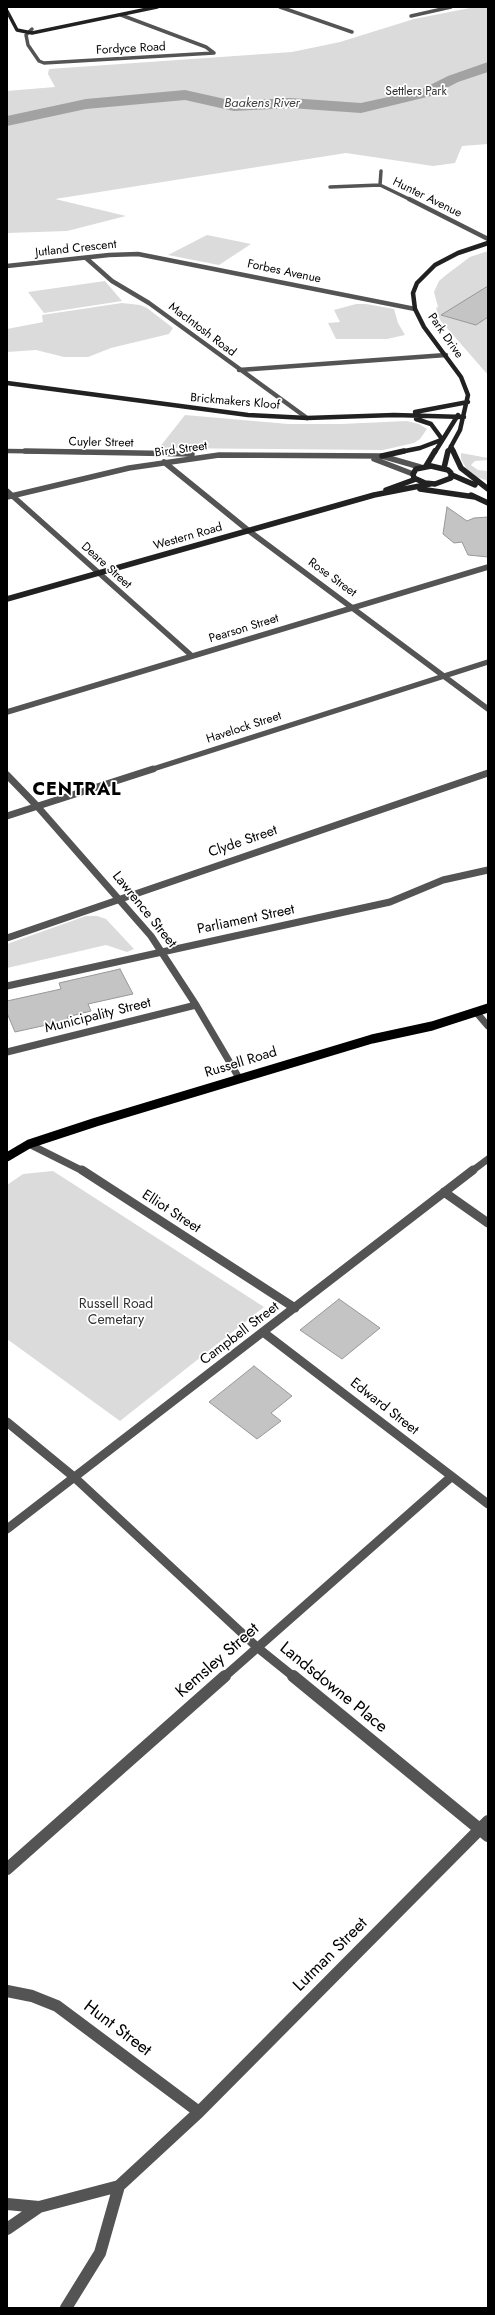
<!DOCTYPE html>
<html>
<head>
<meta charset="utf-8">
<style>
	body { margin:0 }
	#map { position:relative; width:495px; height:2315px; overflow:hidden; background:#fff; font-family:Jost,sans-serif }
	canvas { display:block }
	.frame { position:absolute; inset:0; border:8px solid #000; pointer-events:none }
</style>
</head>
<body>
<div id="map">
<canvas width="495" height="2315"></canvas>
<div class="frame"></div>
</div>
<script>
const ctx = document.querySelector('canvas').getContext('2d');
ctx.lineJoin = 'round';
function paint(path, color) { ctx.fillStyle = color; ctx.fill(path, 'evenodd'); }
const toPath = rows => new Path2D(rows.map(r => 'M' + r).join(''));
function strokePath(path, color, width, dash) { ctx.strokeStyle = color; ctx.lineWidth = width; ctx.lineCap = dash ? 'butt' : 'round'; ctx.setLineDash(dash || []); ctx.stroke(path); }
function drawText(font, color, halo, rows, align = 'center') {
  ctx.font = font + ' Jost,sans-serif'; ctx.lineWidth = 3.5; ctx.setLineDash([]); ctx.textBaseline = 'middle'; ctx.strokeStyle = halo; ctx.fillStyle = color; for (const [text, x, y, turn = 0] of rows) {
    ctx.save(); ctx.translate(x, y); ctx.rotate((+turn || 0) * Math.PI / 180); ctx.textAlign = isNaN(turn) ? turn : align; if (halo) ctx.strokeText(text, 0, 0); ctx.fillText(text, 0, 0); ctx.restore();
  }
}
paint(toPath([
	[475,7,488,7,488,144,462,146,455,163,433,166,346,153,55,199,126,216,67,231,7,233,7,91,55,87,48,74,49,69,292,52,340,42,414,19],
	[207,235,251,244,219,265,168,255],
	[488,251,488,375,440,320,436,308,438,307,434,292,439,281,446,275,470,257],
	[105,281,122,301,44,313,28,292],
	[122,303,140,305,147,308,173,328,169,334,111,348,88,357,64,357,36,350,7,352,7,329,43,322,42,315],
	[356,304,366,304,394,309,398,323,405,335,387,339,336,339,328,323,340,322,334,310],
	[185,415,288,424,341,424,407,421,419,424,427,429,420,439,414,443,383,450,159,448],
	[461,453,488,458,488,460,475,461,471,465,478,470,488,471,488,481,477,477,466,468,461,459],
	[86,916,97,916,106,919,134,949,127,952,106,945,7,968,7,944],
	[53,1171,264,1307,120,1421,7,1339,7,1185,23,1174]
]), '#dbdbdb');
paint(toPath([
	[488,62,488,72,458,82,431,96,361,113,290,108,234,111,185,100,86,109,7,126,7,116,86,99,185,90,234,101,290,98,361,103,420,90,448,76,488,62]
]), '#a2a2a2');
const building = toPath([
	[488,286,488,317,476,325,441,315,488,286],
	[447,507,467,521,474,518,488,517,488,557,468,555,462,542,454,543,443,534,447,507],
	[120,969,133,994,88,1004,91,1011,67,1017,69,1020,15,1032,7,1013,7,1001,61,989,59,983,120,969],
	[339,1299,380,1328,342,1359,300,1330,339,1299],
	[254,1366,292,1396,271,1413,281,1421,257,1439,209,1402,254,1366]
]);
paint(building, '#c4c4c4');
strokePath(building, '#989898', 1);
strokePath(toPath([
	[280,7,352,32],
	[411,16,451,7],
	[32,29,26,35,28,45,39,61,44,63,214,53,206,47,121,15],
	[380,185,381,171],
	[330,187,380,185,411,200]
]), '#545454', 3.5);
strokePath(toPath([
	[409,199,488,239],
	[86,258,112,281,149,303,307,418],
	[7,266,109,255,138,254,415,309],
	[239,370,446,355],
	[7,451,87,452]
]), '#545454', 4.5);
strokePath(toPath([
	[25,451,192,454],
	[374,459,413,474],
	[164,462,249,531,488,709],
	[7,491,192,656],
	[7,497,129,468,219,455,382,456,420,467],
	[7,712,488,567],
	[150,770,488,662]
]), '#545454', 5.5);
strokePath(toPath([
	[7,775,37,806,151,936,196,1005,239,1078],
	[7,816,153,769],
	[7,938,488,773],
	[7,986,390,902,443,880,488,870],
	[476,1012,488,1026],
	[7,1052,196,1005],
	[29,1144,83,1171],
	[472,1171,488,1159]
]), '#545454', 7);
strokePath(toPath([
	[82,1170,295,1308],
	[444,1192,488,1223],
	[263,1332,488,1504],
	[7,1422,74,1477,258,1648,294,1677],
	[7,1529,473,1170],
	[224,1677,451,1477]
]), '#545454', 9);
strokePath(toPath([
	[293,1676,488,1836],
	[7,1869,225,1676],
	[7,1991,32,1996,57,2006,199,2112],
	[7,2204,39,2207,119,2186,199,2112,488,1821],
	[7,2229,39,2207],
	[66,2308,100,2253,119,2186]
]), '#545454', 12);
strokePath(toPath([
	[7,11,17,30,32,33,157,7]
]), '#212121', 3.5);
strokePath(toPath([
	[7,383,248,415,307,418,394,415,464,417],
	[415,412,468,402],
	[416,419,431,424,442,439],
	[451,446,454,452],
	[400,452,420,448,441,440],
	[435,452,458,415],
	[448,452,460,430,468,395,461,377,424,327,415,309,413,293,417,283,435,265,458,253,488,243]
]), '#212121', 4.5);
strokePath(toPath([
	[453,451,461,468,488,489],
	[382,456,404,451],
	[426,466,435,451],
	[431,466,448,470,451,473,451,478,435,484,425,483,414,478,413,474,416,469,431,466],
	[444,468,448,451],
	[452,475,475,485],
	[420,489,475,497],
	[386,490,416,479],
	[471,495,488,503],
	[7,599,374,495,430,484]
]), '#212121', 5.5);
strokePath(toPath([
	[7,1157,29,1144,96,1122,372,1039,432,1026,488,1008]
]), '#000', 9);
drawText('12px', '#000', '#fff', [
	["Fordyce Road",131,49,-3],
	["Hunter Avenue",427,198,26],
	["Jutland Crescent",76,249,-6],
	["Forbes Avenue",284,272,12],
	["MacIntosh Road",202,330,37],
	["Park Drive",445,336,55],
	["Brickmakers Kloof",235,402,5],
	["Cuyler Street",101,443,1],
	["Bird Street",181,450,-8],
	["Western Road",188,537,-16],
	["Deare Street",106,566,42],
	["Rose Street",332,578,36],
	["Pearson Street",244,629,-17],
	["Havelock Street",244,728,-18]
]);
drawText('12px', '#323232', '#fff', [
	["Settlers Park",416,92]
]);
drawText('italic 13px', '#434343', '#fff', [
	["Baakens River",262,104]
]);
drawText('14px', '#000', '#fff', [
	["Clyde Street",243,842,-19],
	["Lawrence Street",144,910,51],
	["Parliament Street",246,920,-12],
	["Municipality Street",98,1016,-14],
	["Russell Road",241,1063,-17],
	["Elliot Street",171,1212,33],
	["Campbell Street",240,1334,-37],
	["Edward Street",384,1407,38]
]);
drawText('14px', '#323232', '#fff', [
	["Russell Road",116,1305],
	["Cemetary",116,1321]
]);
drawText('17px', '#000', '#fff', [
	["Kemsley Street",218,1661,-41],
	["Landsdowne Place",333,1688,39],
	["Lutman Street",331,1955,-45],
	["Hunt Street",117,2029,37]
]);
ctx.letterSpacing = '1px';
drawText('bold 18px', '#000', '#fff', [
	["CENTRAL",77,791]
]);
ctx.letterSpacing = '0px';
</script>
</body>
</html>
